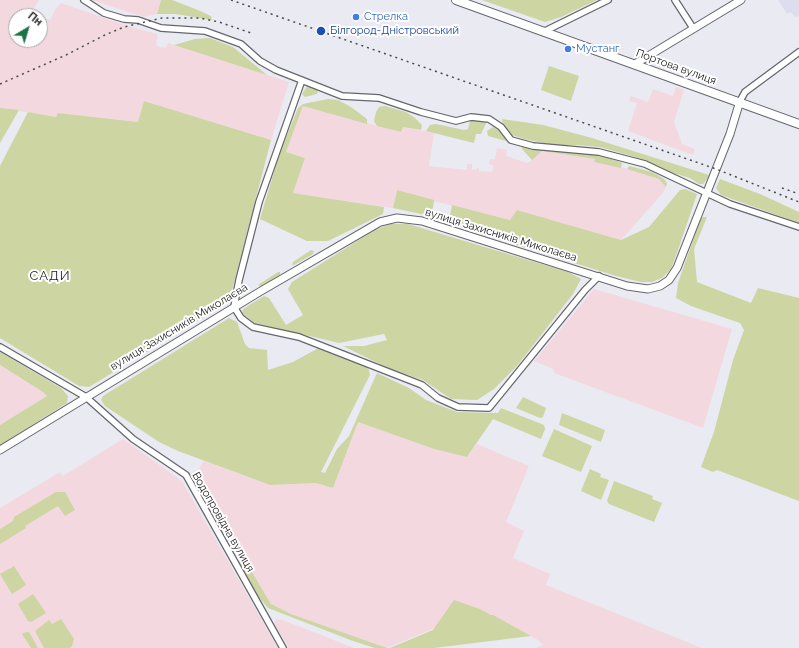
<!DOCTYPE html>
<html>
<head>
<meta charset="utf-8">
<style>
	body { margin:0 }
	#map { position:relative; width:799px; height:648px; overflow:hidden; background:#e9eaf2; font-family:Raleway,sans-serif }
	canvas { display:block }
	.north { position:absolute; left:8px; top:8px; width:40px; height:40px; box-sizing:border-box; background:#fff; border:1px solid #a7a7a8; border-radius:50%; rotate:38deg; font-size:11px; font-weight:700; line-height:16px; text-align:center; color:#222225 }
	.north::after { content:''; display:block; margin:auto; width:14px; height:18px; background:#1b7346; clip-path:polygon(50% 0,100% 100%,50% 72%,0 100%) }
</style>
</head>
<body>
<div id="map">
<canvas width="799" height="648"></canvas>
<div class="north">Пн</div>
</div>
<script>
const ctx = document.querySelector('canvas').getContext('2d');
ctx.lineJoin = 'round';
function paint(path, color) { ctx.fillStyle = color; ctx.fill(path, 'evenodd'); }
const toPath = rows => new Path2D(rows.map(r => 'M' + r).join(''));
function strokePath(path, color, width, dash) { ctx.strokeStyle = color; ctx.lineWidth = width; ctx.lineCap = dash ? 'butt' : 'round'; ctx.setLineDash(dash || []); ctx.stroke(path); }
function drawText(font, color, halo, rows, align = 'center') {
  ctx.font = font + ' Raleway,sans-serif'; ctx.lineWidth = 4; ctx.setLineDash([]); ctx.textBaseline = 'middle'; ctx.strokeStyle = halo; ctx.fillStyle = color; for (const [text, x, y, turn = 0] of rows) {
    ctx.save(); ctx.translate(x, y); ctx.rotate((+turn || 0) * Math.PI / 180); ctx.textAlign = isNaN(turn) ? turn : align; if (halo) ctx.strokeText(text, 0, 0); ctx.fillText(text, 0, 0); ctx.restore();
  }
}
paint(toPath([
	[0,0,39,0,31,13,39,16,16,16,16,40,40,40,40,17,50,20,55,10,61,3,134,28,158,34,156,45,160,47,166,48,168,43,289,82,271,140,144,101,139,122,58,113,57,117,0,108],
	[91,0,161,0,157,14,144,17],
	[676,87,684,90,674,122,682,144,695,149,693,155,628,131,637,103,629,101,631,96,648,102,653,89,673,96],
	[303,106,401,132,402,127,434,133,429,166,467,170,467,164,472,164,472,170,479,168,479,171,492,172,494,166,489,164,490,159,495,159,497,148,507,150,506,156,528,163,542,151,595,159,594,162,624,168,659,179,666,187,662,194,621,240,517,210,511,220,396,192,393,208,293,193,305,158,286,152],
	[594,289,732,329,703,428,554,373,553,369,534,361],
	[0,365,43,392,47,396,0,425],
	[358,422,434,449,467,457,477,444,529,466,506,522,524,531,513,558,550,574,546,585,702,648,536,648,543,645,538,640,480,609,387,648,291,614,271,604,193,477,204,461,270,485,316,483,333,488],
	[123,439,182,481,278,648,0,648,0,508,60,472,63,476],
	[276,619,283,620,354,648,289,648,274,624]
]), '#f3d9df');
paint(toPath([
	[778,0,799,0,799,16,795,17,791,12,787,14]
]), '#dbdeec');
paint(toPath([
	[161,0,172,0,198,10,211,16,212,20,175,14,157,14],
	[482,0,597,0,561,17,545,22],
	[210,38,233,47,267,75,174,45,195,39],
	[549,66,579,76,571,101,541,90],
	[308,85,318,90,317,94,305,97,302,94],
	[328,99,338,100,351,107,367,119,367,124,303,106,286,152,305,158,293,193,384,207,383,214,328,241,307,241,260,219,279,155,298,108,303,104],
	[144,101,271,140,229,302,89,387,79,386,0,338,0,166,28,112,56,117,58,113,138,122],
	[385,106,406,112,415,118,422,125,421,130,403,127,401,132,377,126,374,121,376,112,379,107],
	[0,108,19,110,0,143],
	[475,119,487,121,481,134,476,134,474,143,426,131,430,125,436,124,464,130,468,129,470,121],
	[502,119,543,125,592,138,709,175,708,178,703,184,699,184,690,178,670,172,658,166,635,157,600,147,577,145,553,145,524,139,512,135,503,125],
	[493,127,499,130,506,139,506,141,488,136,487,131],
	[525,146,551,151,598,154,622,163,621,168,594,162,595,159,542,151,532,160,522,149,522,147],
	[629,166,652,172,664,179,667,183,666,187,659,179,627,169],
	[720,179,760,194,799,212,799,223,721,195,716,188],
	[685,189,697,194,677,253,671,269,662,278,652,282,641,282,616,276,475,232,458,224,450,216,452,205,510,220,517,210,621,240,649,227,680,190],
	[397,190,434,200,433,208,429,212,421,214,393,208],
	[703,217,707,217,694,249,697,282,751,303,758,288,799,298,799,501,717,470,713,472,701,467,714,432,733,360,744,330,740,323,691,306,676,298,678,283,700,220],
	[389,224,408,224,568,272,581,279,573,294,517,366,494,389,477,400,451,399,423,380,390,369,343,346,364,346,387,340,384,334,339,343,255,323,242,313,243,309,264,296,269,298,286,325,303,315,288,289,292,282,373,231],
	[311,250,314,251,313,254,294,265,292,265,293,262],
	[278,272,280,272,280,275,262,287,258,285],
	[229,318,237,322,245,344,249,348,267,350,268,370,293,362,324,345,368,367,370,375,321,472,325,473,337,449,349,436,377,373,409,388,426,400,457,412,498,413,501,408,544,425,545,429,541,439,493,419,467,457,434,449,358,422,333,488,316,483,270,485,178,451,159,442,105,406,101,400,103,396],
	[0,352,61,388,68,396,67,403,0,445,0,425,47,396,43,392,0,365],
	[523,397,546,408,543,417,540,418,516,408],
	[562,413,605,430,601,442,559,425],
	[554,429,592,446,581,472,542,456],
	[590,469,601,474,600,477,609,480,601,500,581,491],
	[614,481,653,496,652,499,662,503,654,522,609,504,607,501],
	[56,492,65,492,75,510,65,516,58,506,25,526,26,528,0,544,0,529,13,521,14,517],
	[243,557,271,604,291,614,387,648,375,648,353,641,268,608,258,596,239,562],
	[14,566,26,585,12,594,0,574],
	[33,594,46,613,31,622,28,621,18,604],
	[454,600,480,609,491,615,493,615,531,636,434,648,390,648,433,630],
	[61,619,74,639,72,646,70,648,44,648,35,631,49,620,52,624],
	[26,632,29,632,38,648,31,648,22,634]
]), '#cdd5a3');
const minor = toPath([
	[84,0,104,13,124,19,138,20,161,28,205,31,241,44,260,61,276,70,342,96,379,98,421,112,456,121,471,117,489,119,501,127,511,140,533,146,599,152,645,164,730,204,799,227],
	[675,0,693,28],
	[543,32,608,0],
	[302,80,259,202,239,280,234,307,241,318,253,327,299,337,422,385,438,398,458,407,489,408,585,290,599,276],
	[740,101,745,92,799,52],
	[0,347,86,397,133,439,186,475,283,648]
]);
const tertiary = toPath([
	[635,64,741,0],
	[0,450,261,291,380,222,397,218,422,221,627,286,648,289,660,286,669,280,677,268,730,134,740,101]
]);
const secondary = toPath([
	[456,0,799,124]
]);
strokePath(minor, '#66676e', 8);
strokePath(tertiary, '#66676e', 9);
strokePath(secondary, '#66676e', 10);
strokePath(minor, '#fff', 5.5);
strokePath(tertiary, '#fff', 7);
strokePath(secondary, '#fff', 8);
strokePath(toPath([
	[231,0,716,169,799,202],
	[0,84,66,55,105,35,124,27,162,18,200,18,219,22,254,34],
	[782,188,799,194]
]), '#4a4a4e', 1.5, [2, 4]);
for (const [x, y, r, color] of [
	[356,17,4,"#3f7fe0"],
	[321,31,5,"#1a4fb4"],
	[568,49,4,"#3f7fe0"]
]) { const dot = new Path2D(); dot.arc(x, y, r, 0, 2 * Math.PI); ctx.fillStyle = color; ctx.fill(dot); strokePath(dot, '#fff', 1.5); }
drawText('11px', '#366cbe', '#fff', [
	["Стрелка",364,17],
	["Мустанг",576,49]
], 'left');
drawText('11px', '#164399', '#fff', [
	["Білгород-Дністровський",330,31]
], 'left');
drawText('11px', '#222225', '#fff', [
	["Портова вулиця",676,67,20],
	["вулиця Захисників Миколаєва",501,235,17],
	["вулиця Захисників Миколаєва",179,327,-31],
	["Водопровідна вулиця",223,522,60]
]);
ctx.letterSpacing = '1px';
drawText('13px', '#222225', '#fff', [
	["САДИ",50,276]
]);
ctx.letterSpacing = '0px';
</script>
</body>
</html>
